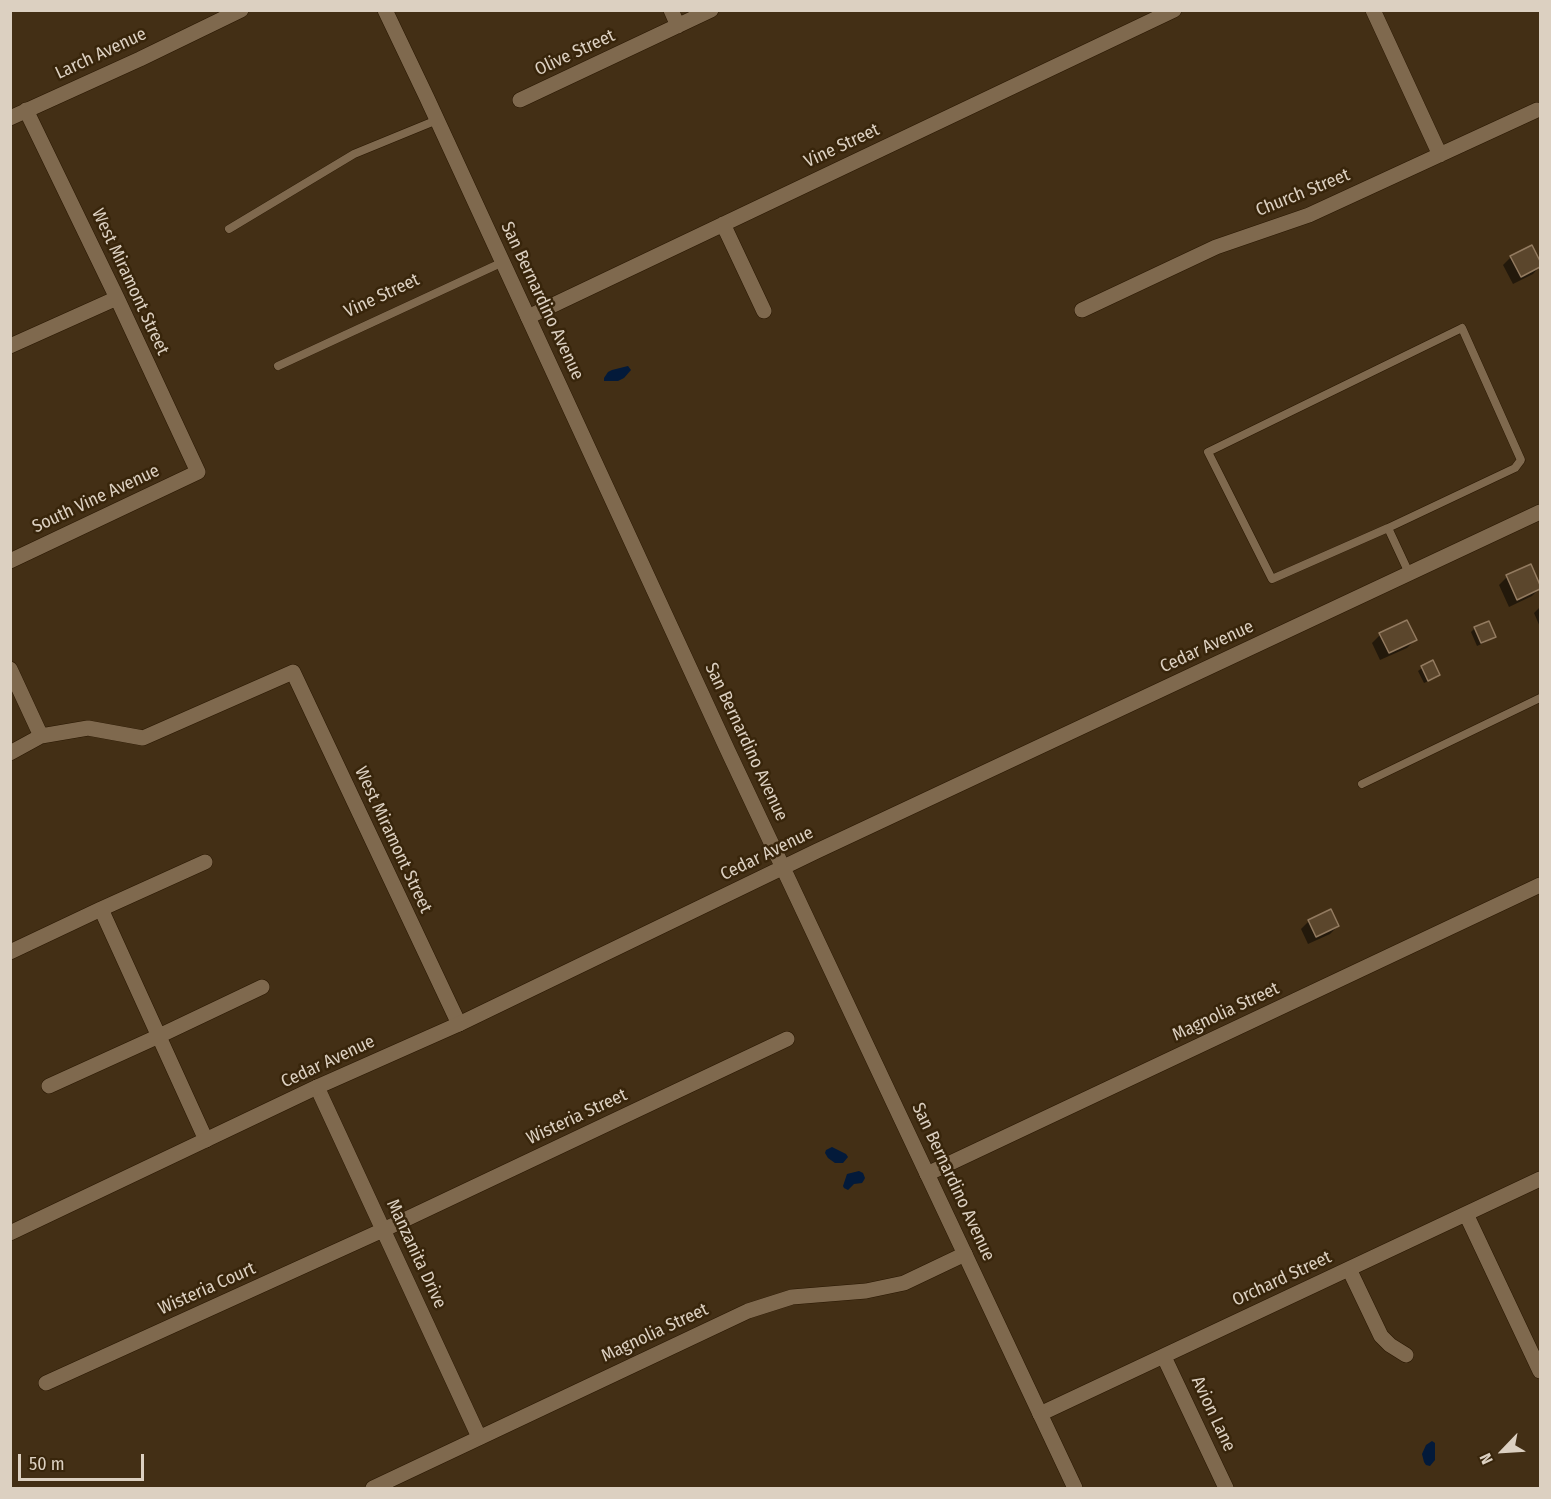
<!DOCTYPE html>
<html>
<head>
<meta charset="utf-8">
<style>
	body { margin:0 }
	#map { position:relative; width:1551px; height:1499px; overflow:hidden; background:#432f15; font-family:"Fira Sans Condensed",sans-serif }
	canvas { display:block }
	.frame { position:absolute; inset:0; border:12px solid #dcd0c1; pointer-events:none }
	.north { position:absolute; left:1473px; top:1421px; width:60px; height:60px; -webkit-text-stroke:4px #38250b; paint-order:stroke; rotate:245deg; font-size:16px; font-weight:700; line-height:24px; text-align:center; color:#dcd0c1 }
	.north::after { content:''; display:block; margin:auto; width:21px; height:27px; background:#dcd0c1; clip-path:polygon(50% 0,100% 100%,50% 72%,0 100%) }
	.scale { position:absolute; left:18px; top:1454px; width:126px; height:27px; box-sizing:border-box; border:3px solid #dcd0c1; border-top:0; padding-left:8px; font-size:18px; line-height:21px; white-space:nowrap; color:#dcd0c1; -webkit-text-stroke:4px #38250b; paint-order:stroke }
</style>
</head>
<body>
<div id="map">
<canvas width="1551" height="1499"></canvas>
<div class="frame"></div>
<div class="north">N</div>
<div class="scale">50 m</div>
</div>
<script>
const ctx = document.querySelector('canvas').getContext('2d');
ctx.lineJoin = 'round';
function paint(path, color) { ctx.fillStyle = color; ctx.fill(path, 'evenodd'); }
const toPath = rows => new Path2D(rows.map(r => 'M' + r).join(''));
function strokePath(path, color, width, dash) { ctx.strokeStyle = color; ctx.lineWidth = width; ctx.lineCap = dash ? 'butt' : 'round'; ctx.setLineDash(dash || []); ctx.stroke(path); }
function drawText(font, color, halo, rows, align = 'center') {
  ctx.font = font + ' "Fira Sans Condensed",sans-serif'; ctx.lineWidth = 5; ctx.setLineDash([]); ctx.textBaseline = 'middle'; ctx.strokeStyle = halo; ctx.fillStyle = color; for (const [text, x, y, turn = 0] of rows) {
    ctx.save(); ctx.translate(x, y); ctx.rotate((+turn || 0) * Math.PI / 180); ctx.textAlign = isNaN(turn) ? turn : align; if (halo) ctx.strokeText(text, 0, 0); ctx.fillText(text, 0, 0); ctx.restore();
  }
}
paint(toPath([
	[628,366,631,370,624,378,618,381,604,381,604,378,608,372,612,370],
	[832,1147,846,1154,848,1157,843,1163,835,1163,828,1158,825,1153,826,1150],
	[859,1171,863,1173,865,1178,864,1180,862,1183,854,1184,848,1190,844,1188,843,1186,847,1174],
	[1432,1441,1435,1443,1435,1460,1430,1466,1426,1465,1424,1462,1422,1454,1426,1445]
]), '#031a3a');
paint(toPath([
	[1532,247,1540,266,1533,274,1513,284,1503,265,1511,257],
	[1530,566,1540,588,1532,596,1509,607,1499,585,1507,577],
	[1540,607,1540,627,1534,613],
	[1475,628,1494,636,1490,640,1477,646,1471,632],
	[1380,635,1415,640,1407,648,1380,660,1372,643],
	[1422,668,1439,674,1435,678,1424,683,1418,671],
	[1309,921,1338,926,1330,934,1308,944,1301,929]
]), '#0007');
const building = toPath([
	[1532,245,1540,261,1540,267,1521,277,1510,256,1532,245],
	[1531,564,1540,585,1540,589,1517,600,1506,575,1531,564],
	[1407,620,1417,640,1389,653,1379,633,1407,620],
	[1489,621,1496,637,1481,643,1474,627,1489,621],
	[1433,660,1440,675,1428,681,1421,666,1433,660],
	[1331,909,1339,926,1316,937,1308,920,1331,909]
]);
paint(building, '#5b462c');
strokePath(building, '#937b60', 1.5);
const lane = toPath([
	[229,229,354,154,437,120],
	[1462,328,1521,460,1515,468,1388,528,1272,579,1208,452,1462,328],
	[278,366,503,262],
	[1388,528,1409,573],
	[1362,784,1540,698]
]);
const street = toPath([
	[671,10,678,26],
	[1373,10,1440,155],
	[520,100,711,10],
	[10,118,140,59,241,10],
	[723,224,764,311],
	[1082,310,1216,247,1309,215,1537,110],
	[528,317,1174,10],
	[10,346,117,298],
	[10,561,198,472,117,298,26,110],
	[10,669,41,736],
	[10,753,41,736,88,728,143,738,293,672,459,1024],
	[101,909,205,862],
	[10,952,101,909,206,1140],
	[49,1086,159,1036,262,987],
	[317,1087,479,1437],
	[927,1174,1540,885],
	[1466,1214,1540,1371],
	[1349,1269,1381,1336,1390,1345,1406,1355],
	[1164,1357,1226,1488],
	[46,1383,383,1230,787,1039],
	[1040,1414,1540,1179],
	[373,1488,748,1311,792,1297,866,1291,904,1283,965,1254]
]);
const secondary = toPath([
	[385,10,427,98,728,751,1075,1488],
	[10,1233,317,1087,459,1024,817,851,1540,512]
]);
strokePath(lane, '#291700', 9);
strokePath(street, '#291700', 16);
strokePath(secondary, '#291700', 16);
strokePath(lane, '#7f694e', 8);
strokePath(street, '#7f694e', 15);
strokePath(secondary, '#7f694e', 15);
drawText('18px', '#dcd0c1', '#38250b', [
	["Olive Street",575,53,-25],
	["Larch Avenue",101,54,-25],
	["Vine Street",842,146,-25],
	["Church Street",1303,193,-22],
	["West Miramont Street",130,282,65],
	["Vine Street",382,296,-25],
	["San Bernardino Avenue",542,301,65],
	["South Vine Avenue",96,499,-25],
	["Cedar Avenue",1207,647,-25],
	["San Bernardino Avenue",746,742,65],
	["West Miramont Street",393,840,65],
	["Cedar Avenue",767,854,-26],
	["Magnolia Street",1226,1012,-25],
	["Cedar Avenue",328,1062,-25],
	["Wisteria Street",577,1117,-25],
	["San Bernardino Avenue",953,1182,65],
	["Manzanita Drive",416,1254,65],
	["Orchard Street",1282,1279,-25],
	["Wisteria Court",207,1289,-24],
	["Magnolia Street",655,1333,-25],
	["Avion Lane",1213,1414,65]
]);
</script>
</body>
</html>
